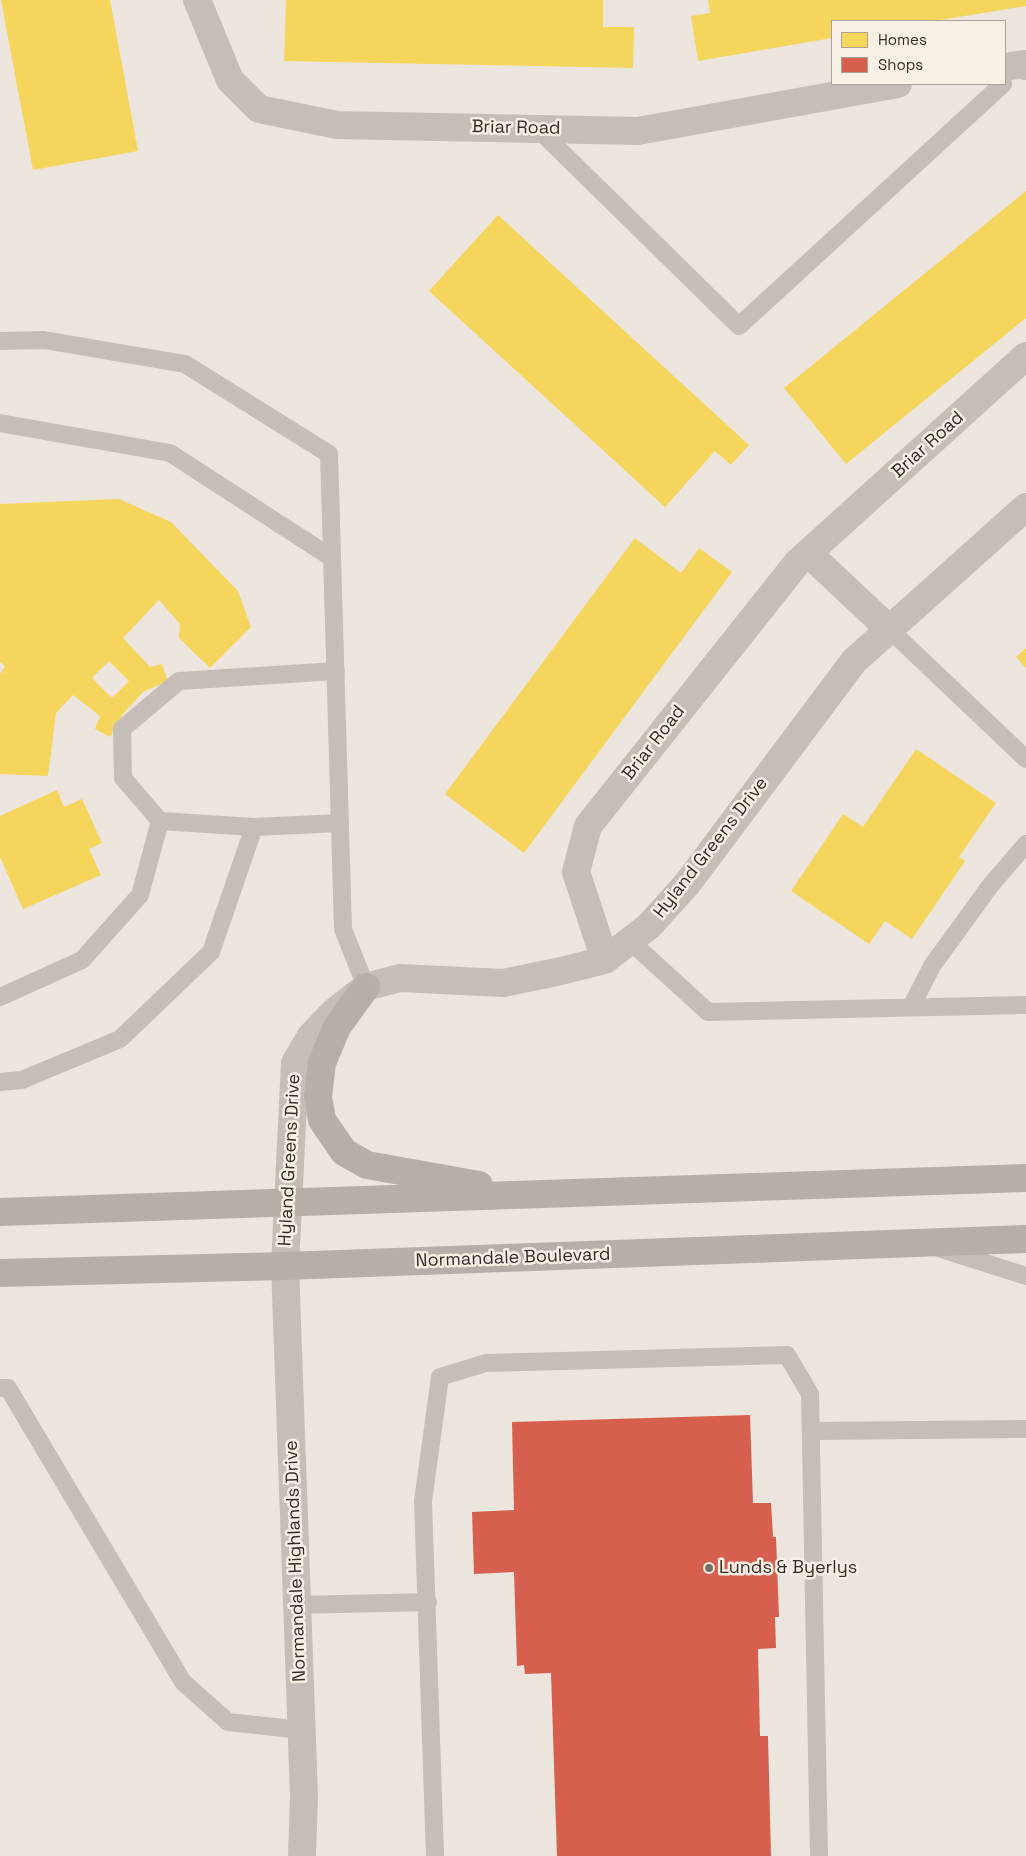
<!DOCTYPE html>
<html>
<head>
<meta charset="utf-8">
<style>
	body { margin:0 }
	#map { position:relative; width:1026px; height:1856px; overflow:hidden; background:#ece5de; font-family:"Space Grotesk",sans-serif }
	canvas { display:block }
	.legend { position:absolute; left:831px; top:20px; width:175px; height:65px; box-sizing:border-box; background:#f9f0e5; border:1px solid #aba199; margin:0; padding:6px 9px; list-style:none; font-size:15px; color:#352b26 }
	.legend li { display:flex; align-items:center; gap:10px; height:25px }
	.legend b { width:25px; border:1px solid #aba199 }
</style>
</head>
<body>
<div id="map">
<canvas width="1026" height="1856"></canvas>
<ul class="legend">
<li><b style="height:14px;background:#f6d55c"></b>Homes</li>
<li><b style="height:14px;background:#d6604d"></b>Shops</li>
</ul>
</div>
<script>
const ctx = document.querySelector('canvas').getContext('2d');
ctx.lineJoin = 'round';
function paint(path, color) { ctx.fillStyle = color; ctx.fill(path, 'evenodd'); }
const toPath = rows => new Path2D(rows.map(r => 'M' + r).join(''));
function strokePath(path, color, width, dash) { ctx.strokeStyle = color; ctx.lineWidth = width; ctx.lineCap = dash ? 'butt' : 'round'; ctx.setLineDash(dash || []); ctx.stroke(path); }
function drawText(font, color, halo, rows, align = 'center') {
  ctx.font = font + ' "Space Grotesk",sans-serif'; ctx.lineWidth = 5; ctx.setLineDash([]); ctx.textBaseline = 'middle'; ctx.strokeStyle = halo; ctx.fillStyle = color; for (const [text, x, y, turn = 0] of rows) {
    ctx.save(); ctx.translate(x, y); ctx.rotate((+turn || 0) * Math.PI / 180); ctx.textAlign = isNaN(turn) ? turn : align; if (halo) ctx.strokeText(text, 0, 0); ctx.fillText(text, 0, 0); ctx.restore();
  }
}
paint(toPath([
	[1,0,110,0,138,151,33,170],
	[286,0,603,0,603,27,634,27,633,68,284,61],
	[708,0,1026,0,1026,6,934,21,832,21,832,38,698,61,691,16,710,13],
	[1026,191,1026,318,846,464,784,388],
	[498,215,749,445,731,465,715,451,665,507,429,291],
	[119,499,171,522,238,591,251,627,210,668,179,638,180,624,159,600,123,638,150,667,162,664,168,681,143,692,123,714,110,737,95,729,100,716,73,695,56,713,48,776,0,774,0,675,5,666,0,662,0,504],
	[109,661,129,681,112,698,92,678],
	[635,538,681,573,699,548,732,572,524,853,445,794],
	[1026,648,1026,668,1016,657],
	[916,749,996,803,959,857,965,861,912,939,885,921,869,944,791,891,843,814,863,827],
	[57,790,64,807,82,799,102,843,89,849,101,875,23,909,0,857,0,816]
]), '#f6d55c');
paint(toPath([
	[750,1415,753,1503,771,1503,773,1537,776,1537,779,1617,775,1617,776,1648,758,1649,760,1736,768,1736,771,1856,557,1856,551,1673,525,1674,524,1665,517,1666,514,1572,474,1574,472,1512,514,1510,512,1422]
]), '#d6604d');
strokePath(toPath([
	[538,129,739,326,1003,84],
	[0,341,44,340,185,364,329,454,343,929,366,987],
	[0,423,170,453,332,558],
	[889,629,1026,759],
	[160,821,254,827],
	[630,941,708,1012,1026,1005],
	[0,997,82,960,140,895,160,821,123,778,122,729,179,681,336,671],
	[911,1007,932,966,990,886,1026,844],
	[0,1082,22,1080,120,1039,211,952,254,827,340,823],
	[938,1248,1026,1276],
	[0,1388,8,1388,183,1682,228,1722,302,1730],
	[811,1431,1026,1429],
	[297,1605,428,1602],
	[435,1856,423,1501,440,1377,486,1363,787,1355,810,1394,819,1856]
]), '#c5bdb7', 18);
strokePath(toPath([
	[197,0,230,80,259,109,337,125,638,131,898,84],
	[1005,67,1024,64,1026,66],
	[808,553,889,629],
	[605,960,576,872,588,826,797,563,1026,356],
	[302,1856,304,1797,285,1266,295,1063,311,1036,334,1012,366,987,400,978,503,983,557,972,605,960,649,926,687,884,854,661,1026,507]
]), '#c5bdb7', 28);
strokePath(toPath([
	[366,987,337,1027,322,1063,318,1097,322,1120,344,1152,367,1165,479,1185],
	[0,1212,1026,1178],
	[0,1273,285,1266,1026,1239]
]), '#b6aea8', 28);
for (const [x, y, r, color] of [
	[709,1568,5,"#756c66"]
]) { const dot = new Path2D(); dot.arc(x, y, r, 0, 2 * Math.PI); ctx.fillStyle = color; ctx.fill(dot); strokePath(dot, '#f9f0e5', 2); }
drawText('18px', '#352b26', '#f9f0e5', [
	["Briar Road",516,128,1],
	["Briar Road",928,445,-42],
	["Briar Road",654,743,-52],
	["Hyland Greens Drive",711,848,-52],
	["Hyland Greens Drive",290,1160,-87],
	["Normandale Boulevard",513,1258,-2],
	["Normandale Highlands Drive",296,1561,-92]
]);
drawText('18px', '#352b26', '#f9f0e5', [
	["Lunds & Byerlys",719,1568]
], 'left');
</script>
</body>
</html>
